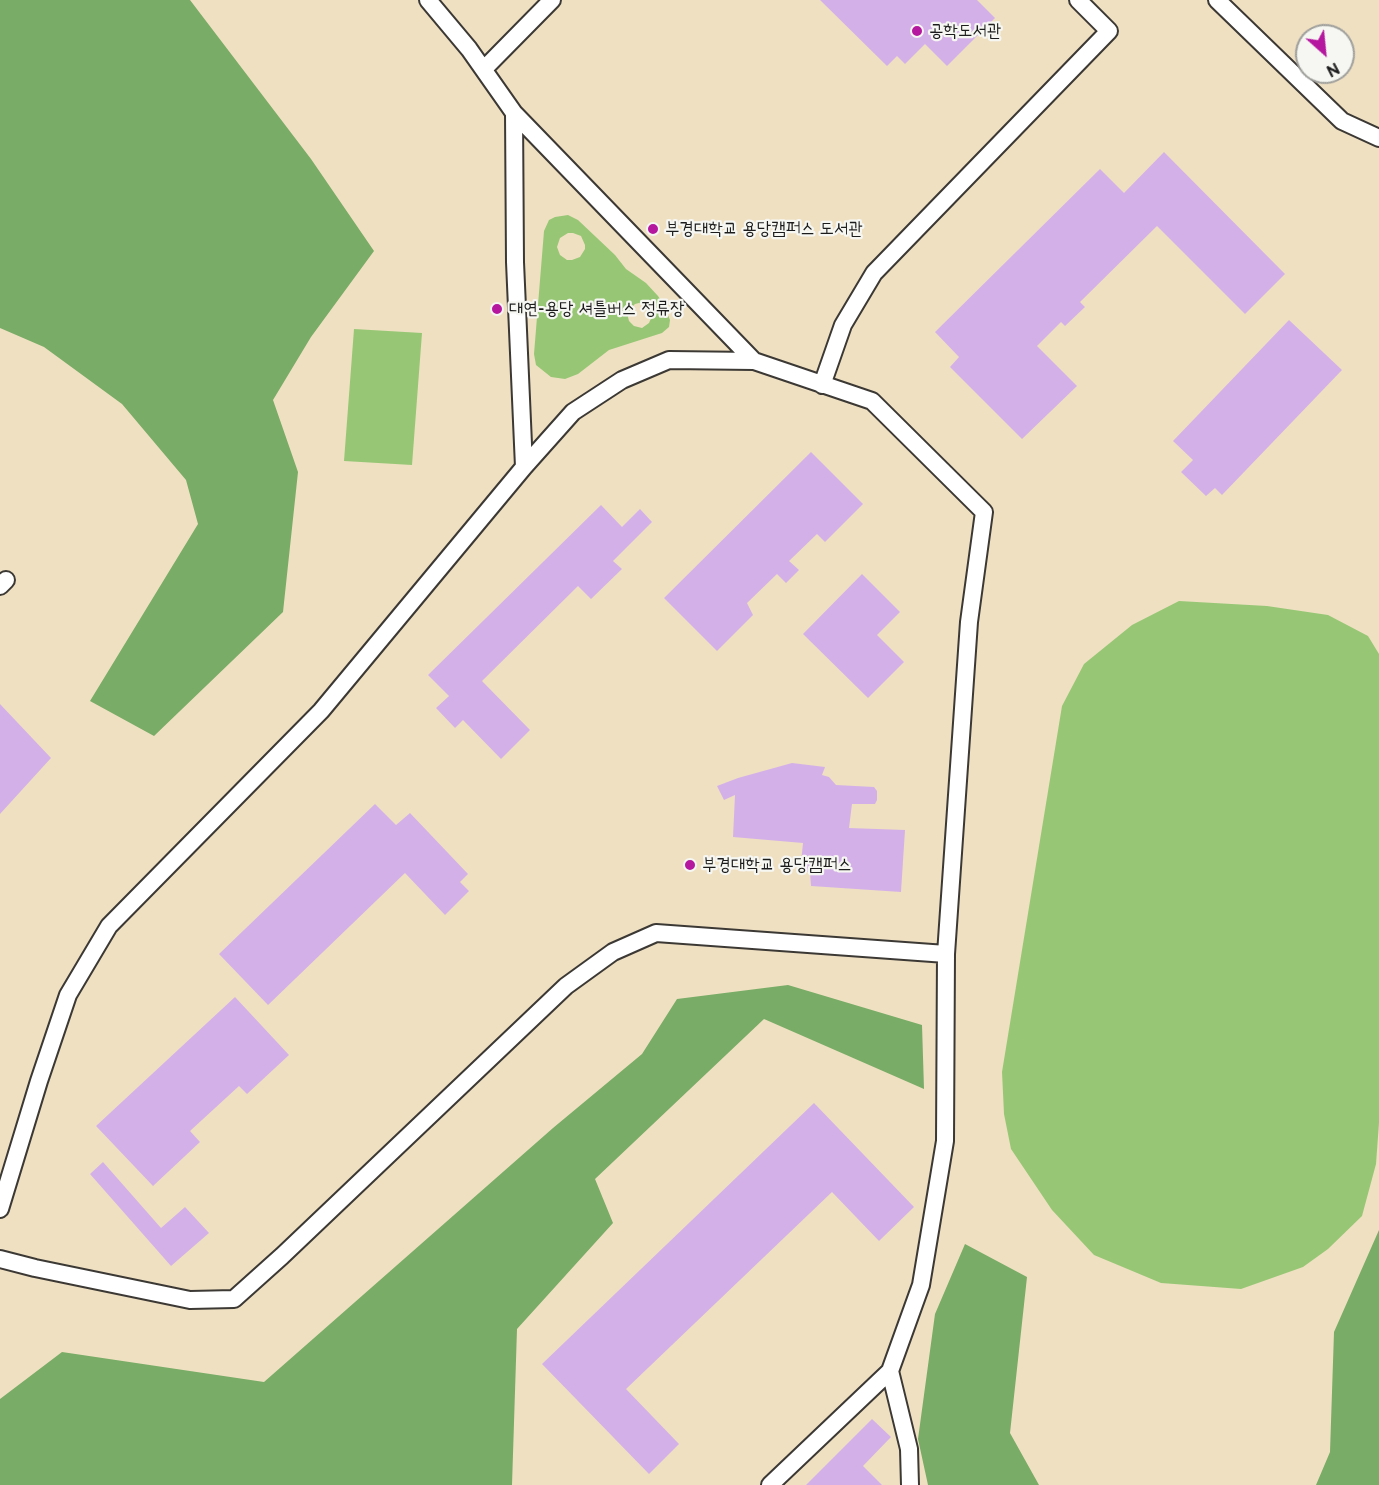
<!DOCTYPE html>
<html>
<head>
<meta charset="utf-8">
<style>
	body { margin:0 }
	#map { position:relative; width:1379px; height:1485px; overflow:hidden; background:#efe0c2; font-family:"Balsamiq Sans",sans-serif }
	canvas { display:block }
	.north { position:absolute; left:1295px; top:24px; width:60px; height:60px; box-sizing:border-box; background:#f6f6f2; border:2px solid #9f9f9c; border-radius:50%; rotate:153deg; font-size:16px; font-weight:700; line-height:24px; text-align:center; color:#1c1c1c }
	.north::after { content:''; display:block; margin:auto; width:21px; height:27px; background:#b5179e; clip-path:polygon(50% 0,100% 100%,50% 72%,0 100%) }
</style>
</head>
<body>
<div id="map">
<canvas width="1379" height="1485"></canvas>
<div class="north">N</div>
</div>
<script>
const ctx = document.querySelector('canvas').getContext('2d');
ctx.lineJoin = 'round';
function paint(path, color) { ctx.fillStyle = color; ctx.fill(path, 'evenodd'); }
const toPath = rows => new Path2D(rows.map(r => 'M' + r).join(''));
function strokePath(path, color, width, dash) { ctx.strokeStyle = color; ctx.lineWidth = width; ctx.lineCap = dash ? 'butt' : 'round'; ctx.setLineDash(dash || []); ctx.stroke(path); }
function drawText(font, color, halo, rows, align = 'center') {
  ctx.font = font + ' "Balsamiq Sans","Poor Story",sans-serif'; ctx.lineWidth = 4.5; ctx.setLineDash([]); ctx.textBaseline = 'middle'; ctx.strokeStyle = halo; ctx.fillStyle = color; for (const [text, x, y, turn = 0] of rows) {
    ctx.save(); ctx.translate(x, y); ctx.rotate((+turn || 0) * Math.PI / 180); ctx.textAlign = isNaN(turn) ? turn : align; if (halo) ctx.strokeText(text, 0, 0); ctx.fillText(text, 0, 0); ctx.restore();
  }
}
paint(toPath([
	[568,215,578,220,615,255,626,269,646,283,658,296,664,305,670,320,669,327,662,333,609,350,578,374,565,379,551,377,536,365,534,354,544,231,549,220,555,217],
	[568,233,573,233,581,236,585,245,585,249,580,257,572,260,567,260,560,255,557,247,560,238],
	[639,303,647,305,652,311,652,316,649,323,642,328,634,326,629,321,628,317,630,309,635,304],
	[354,329,422,333,412,465,344,461],
	[1179,601,1267,606,1328,615,1368,636,1379,654,1379,1123,1376,1164,1362,1216,1328,1249,1303,1267,1241,1289,1161,1283,1094,1255,1052,1210,1011,1149,1004,1114,1002,1072,1062,706,1084,664,1132,625]
]), '#97c775');
paint(toPath([
	[0,0,190,0,311,159,374,251,311,337,273,400,298,472,283,612,154,736,90,701,198,524,186,480,122,404,44,347,0,328],
	[788,985,922,1025,924,1089,764,1019,595,1179,613,1223,517,1329,512,1485,0,1485,0,1399,62,1352,264,1382,553,1128,642,1054,677,999],
	[1379,1230,1379,1485,1316,1485,1330,1452,1334,1332],
	[965,1244,1027,1277,1010,1433,1039,1485,928,1485,918,1439,935,1314]
]), '#79ac66');
paint(toPath([
	[820,0,977,0,995,18,947,66,925,44,905,64,897,56,887,66],
	[1164,152,1285,274,1245,314,1157,226,1080,302,1085,307,1065,326,1061,322,1037,346,1077,386,1022,439,950,367,959,357,935,332,1100,169,1124,193],
	[1289,320,1342,370,1222,495,1215,488,1206,496,1181,472,1193,460,1173,441],
	[811,452,863,504,825,542,817,534,789,561,799,570,786,583,777,574,747,603,753,615,717,651,664,598],
	[601,505,622,527,640,509,652,522,613,561,622,569,591,599,578,586,482,681,530,730,501,759,463,720,455,728,436,708,449,696,428,675],
	[862,574,900,612,877,635,904,662,868,698,803,634],
	[0,704,51,758,0,814],
	[792,763,825,767,822,775,829,777,836,785,874,787,877,791,877,800,875,804,852,804,849,828,905,830,901,892,811,886,810,872,800,872,803,843,733,837,735,795,724,800,717,786,738,778],
	[375,804,396,825,410,813,468,874,460,882,469,891,445,915,405,873,268,1005,219,954],
	[235,997,289,1055,247,1094,239,1086,190,1131,200,1142,153,1186,96,1126],
	[814,1103,914,1207,879,1241,832,1192,626,1389,679,1444,649,1474,542,1364],
	[103,1162,161,1228,185,1207,209,1233,171,1266,90,1174],
	[872,1419,891,1437,863,1466,882,1485,806,1485]
]), '#d4b0e8');
const lane = toPath([
	[428,0,469,49,514,113],
	[1217,0,1342,121,1379,138],
	[484,69,552,0],
	[754,361,872,401,984,512,969,622,946,954,945,1141,921,1285,890,1371,770,1485],
	[822,385,843,325,874,273,1109,31,1078,0],
	[0,586,6,580],
	[0,1209,39,1081,68,995,109,926,321,711,524,467,573,412,622,380,669,360,754,361,514,113,515,262,524,467],
	[0,1259,35,1268,190,1300,234,1299,282,1256,566,986,613,952,656,933,946,954],
	[890,1371,909,1449,910,1485]
]);
strokePath(lane, '#3c3935', 20);
strokePath(lane, '#fff', 16);
for (const [x, y, r, color] of [
	[917,31,6,"#b5179e"],
	[653,229,6,"#b5179e"],
	[497,309,6,"#b5179e"],
	[690,865,6,"#b5179e"]
]) { const dot = new Path2D(); dot.arc(x, y, r, 0, 2 * Math.PI); ctx.fillStyle = color; ctx.fill(dot); strokePath(dot, '#f6f6f2', 2); }
drawText('18px', '#1c1c1c', '#f6f6f2', [
	["공학도서관",929,31],
	["부경대학교 용당캠퍼스 도서관",665,229],
	["대연-용당 셔틀버스 정류장",509,309],
	["부경대학교 용당캠퍼스",702,865]
], 'left');
</script>
</body>
</html>
